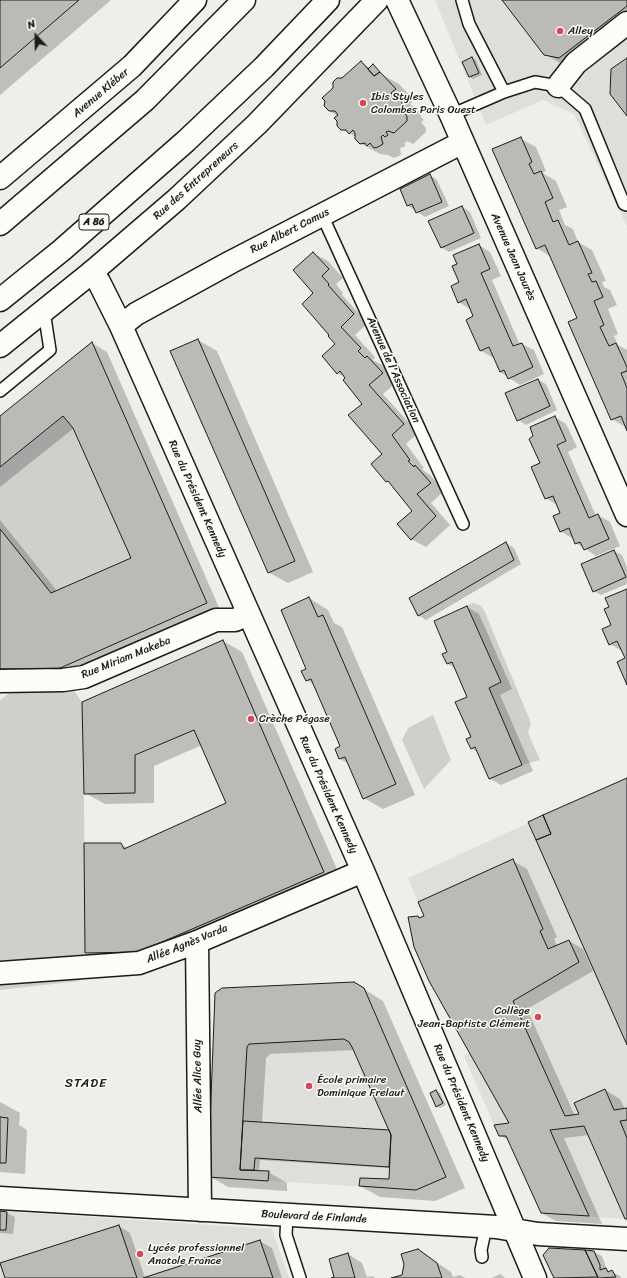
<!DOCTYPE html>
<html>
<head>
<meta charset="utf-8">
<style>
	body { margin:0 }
	#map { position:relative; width:627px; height:1278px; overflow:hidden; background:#f0eeea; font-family:Sriracha,sans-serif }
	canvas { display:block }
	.north { position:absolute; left:16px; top:16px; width:40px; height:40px; -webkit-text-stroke:3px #fdfcf7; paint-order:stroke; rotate:338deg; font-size:11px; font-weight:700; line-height:16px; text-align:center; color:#1c1c1c }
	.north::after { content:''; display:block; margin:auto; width:14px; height:18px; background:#1c1c1c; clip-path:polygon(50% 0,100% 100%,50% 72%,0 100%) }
</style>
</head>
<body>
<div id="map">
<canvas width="627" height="1278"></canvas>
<div class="north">N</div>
</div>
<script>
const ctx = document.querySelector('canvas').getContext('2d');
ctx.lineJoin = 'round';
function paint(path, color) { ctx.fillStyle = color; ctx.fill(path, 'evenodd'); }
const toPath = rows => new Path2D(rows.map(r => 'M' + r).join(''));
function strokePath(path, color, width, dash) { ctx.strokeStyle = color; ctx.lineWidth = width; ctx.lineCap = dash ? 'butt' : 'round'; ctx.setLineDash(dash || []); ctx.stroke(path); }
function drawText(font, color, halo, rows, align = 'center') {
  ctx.font = font + ' Sriracha,sans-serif'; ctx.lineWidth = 3; ctx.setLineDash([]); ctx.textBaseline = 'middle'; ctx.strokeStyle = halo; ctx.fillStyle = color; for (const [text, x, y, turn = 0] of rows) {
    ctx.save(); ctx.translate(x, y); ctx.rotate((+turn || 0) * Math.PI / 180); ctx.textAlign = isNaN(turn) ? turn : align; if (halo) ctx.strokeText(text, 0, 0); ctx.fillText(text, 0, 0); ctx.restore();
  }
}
paint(toPath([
	[435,0,627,0,627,227,574,114,543,100,486,125],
	[627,778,627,1219,541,1213,506,1136,499,1136,494,1125,464,1056,469,1053,429,981,414,947,408,917,418,916,419,918,424,916,408,878],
	[354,982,364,988,446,1177,416,1190,208,1177,215,993,222,988],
	[0,1211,272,1229,289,1278,0,1278]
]), '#e0deda');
paint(toPath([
	[63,416,73,428,131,558,51,593,0,529,0,467],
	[473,603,481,606,484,610,531,723,528,733,540,760,522,765,489,688,501,682,467,606],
	[72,688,82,702,84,794,85,953,80,981,0,990,0,700,15,689],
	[433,715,451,760,424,789,402,740,408,728]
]), '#d0cfcc');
paint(toPath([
	[0,0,111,0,0,95],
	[503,0,627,0,627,26,574,66,560,63,545,54],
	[472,58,476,60,482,75,473,79,469,77],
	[361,62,370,68,373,66,383,75,399,84,414,100,410,104,421,113,421,117,424,120,421,122,426,128,426,132,413,144,407,141,404,144,406,146,400,148,401,155,394,158,388,155,380,154,360,143,356,137,342,129,338,116,329,111,342,80],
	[521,139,536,147,546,171,543,172,544,174,556,181,567,207,559,210,565,225,573,229,578,242,592,250,606,281,602,282,604,287,610,290,617,305,608,309,618,334,614,336,618,345,627,350,627,428,612,419,579,319,551,257,537,248],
	[430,175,437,180,449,206,425,217,408,206],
	[462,207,470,212,481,238,449,252,441,247],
	[479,245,490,252,501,276,492,280,520,345,522,344,534,350,544,374,520,385,500,372,494,357,492,357,481,351,467,320,475,317,470,309,459,302,461,283,458,264],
	[313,253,328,261,343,278,336,284,343,293,342,295,368,323,355,335,375,357,373,360,382,365,397,382,383,394,418,433,406,444,424,468,422,469,430,475,444,491,431,503,450,525,426,547,411,539,413,511,392,484,387,481,383,454,363,404,347,378,338,373,336,344,330,335,315,293],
	[198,340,217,351,313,572,288,583,268,572],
	[92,343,107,352,221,612,73,676,0,677,0,520,57,591,132,559,74,428,0,487,0,418],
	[538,380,546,384,557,410,526,425,518,420],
	[555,417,566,424,577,447,568,452,596,516,598,515,610,522,620,546,596,556,576,543,574,537,572,538,560,531,562,513,557,505,546,498,541,464],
	[506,543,514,548,521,564,426,620,418,615],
	[614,551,622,555,627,567,627,584,601,595,594,591],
	[627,590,627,683,626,658,622,651,610,644,613,626,610,608],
	[309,598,328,610,334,623,342,627,415,795,383,809,364,798,349,764,340,759,342,747,314,685,307,680],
	[467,607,479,614,512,689,500,695,533,771,501,785,490,779,479,753,471,748,472,738,468,698,455,668,448,664,449,652],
	[223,641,242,652,343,883,105,963,86,952,120,844,128,848,228,804,202,745,154,766,154,803,105,804,85,793],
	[513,861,527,869,557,937,554,939,557,946,569,941,583,949,593,971,527,1009,575,1116,580,1115,605,1090,620,1099,625,1109,627,1109,627,1218,589,1135,564,1138,602,1224,556,1221,541,1213,509,1140,500,1136,510,1124,425,971,412,939,409,918,420,918,425,916],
	[356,984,383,1001,465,1188,435,1201,380,1197,360,1186,390,1180,390,1168,260,1160,259,1172,268,1172,287,1183,287,1191,228,1187,209,1176,216,993],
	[354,1050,391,1133,262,1123,266,1058,270,1054],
	[436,1091,440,1093,446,1105,440,1108,437,1106,431,1093],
	[0,1102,20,1113,19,1125,27,1130,25,1174,0,1172],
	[0,1212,7,1213,15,1217,13,1234,0,1233],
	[119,1226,130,1233,145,1278,6,1278],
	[260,1241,272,1248,282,1278,146,1278],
	[418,1250,451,1272,453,1277,460,1275,465,1278,394,1278,403,1275],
	[594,1252,602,1256,607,1270,620,1276,621,1278,555,1278,544,1255],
	[348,1254,362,1263,367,1277,372,1276,376,1278,334,1278],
	[500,1274,505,1278,492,1278]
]), '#0003');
const building = toPath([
	[0,0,79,0,0,68,0,0],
	[502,0,627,0,627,6,559,58,544,55,502,0],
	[472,57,479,73,469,77,462,62,472,57],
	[627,58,627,116,610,94,611,69,627,58],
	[361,61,374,76,380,72,396,89,391,93,393,95,397,95,402,101,402,105,405,109,402,111,407,116,407,121,394,133,388,131,386,132,388,135,385,137,383,135,381,137,383,144,378,147,374,148,370,143,367,146,365,143,360,144,355,139,355,133,353,130,349,134,346,130,341,130,337,126,337,121,334,118,338,115,335,111,329,111,324,106,325,101,322,98,333,88,333,82,337,78,342,78,361,61],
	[373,64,380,72,374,76,368,69,373,64],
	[521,137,532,162,529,164,534,174,541,171,553,198,545,202,553,222,558,220,569,245,578,241,592,273,588,274,592,282,596,281,603,297,594,301,604,325,600,327,609,346,616,343,627,367,627,371,621,373,627,388,627,431,621,416,611,420,568,322,577,318,545,245,536,249,492,149,521,137],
	[430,174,442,202,416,213,412,204,407,206,400,189,430,174],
	[462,206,474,233,441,248,428,221,462,206],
	[479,244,490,269,481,273,513,346,522,343,533,367,508,379,504,370,500,372,489,347,480,351,466,320,473,316,466,299,458,303,451,286,459,282,452,266,457,264,453,255,479,244],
	[313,252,329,269,322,276,329,284,328,285,354,314,341,327,361,348,358,351,365,358,367,356,383,373,369,385,404,424,392,435,410,460,408,461,414,467,415,465,431,483,417,494,436,516,411,540,397,524,412,511,388,481,386,482,371,464,382,454,348,415,362,404,343,380,345,378,340,371,337,374,322,356,335,344,328,336,329,335,302,304,313,293,293,270,313,252],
	[198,339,295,561,268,573,170,351,198,339],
	[92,342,207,603,58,669,0,669,0,529,51,593,131,558,73,428,63,416,0,467,0,416,92,342],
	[538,379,550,406,517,421,505,393,538,379],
	[555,416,566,441,557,445,589,518,598,514,609,539,584,550,580,542,575,544,569,528,560,532,553,516,560,513,553,496,545,499,531,467,540,463,529,439,533,436,530,427,555,416],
	[506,542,514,560,418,616,409,598,506,542],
	[614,550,626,577,593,592,581,564,614,550],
	[627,589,627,685,617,662,625,658,617,641,609,645,602,629,611,625,604,609,609,607,605,598,627,589],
	[309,597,318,617,323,615,396,784,363,799,345,757,339,759,335,749,340,746,311,679,306,681,301,671,306,669,281,610,309,597],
	[467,606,501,682,489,688,522,765,489,779,475,747,471,749,466,739,471,737,455,702,467,697,452,662,447,664,442,654,447,652,434,621,467,606],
	[223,640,324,872,139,952,85,953,84,843,121,843,124,849,226,803,194,730,135,755,135,793,84,794,82,702,223,640],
	[627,778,627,1045,536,840,551,834,543,815,627,778],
	[543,815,551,834,536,840,528,822,543,815],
	[513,859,543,929,540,931,548,949,569,940,579,962,513,1001,565,1116,579,1114,574,1103,605,1089,614,1110,627,1108,627,1120,620,1121,627,1138,627,1219,625,1219,584,1126,550,1130,589,1216,541,1213,506,1136,499,1136,494,1125,509,1123,429,981,414,947,408,917,418,916,419,918,424,916,418,902,513,859],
	[354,982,364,988,446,1177,416,1190,359,1186,360,1178,389,1179,391,1135,352,1047,349,1042,344,1039,249,1044,247,1047,240,1170,269,1171,268,1181,208,1177,215,993,222,988,354,982],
	[436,1090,443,1103,436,1107,430,1093,436,1090],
	[0,1117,8,1118,6,1163,0,1163,0,1117],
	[243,1121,389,1130,391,1135,389,1167,255,1158,254,1170,240,1170,243,1121],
	[0,1211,7,1212,6,1230,0,1230,0,1211],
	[119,1225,137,1278,5,1278,0,1263,119,1225],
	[260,1240,273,1278,143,1278,260,1240],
	[549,1248,585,1250,598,1277,554,1278,543,1255,549,1248],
	[418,1249,437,1263,442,1278,391,1278,402,1275,404,1264,401,1254,418,1249],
	[585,1250,594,1251,600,1265,600,1270,606,1268,608,1272,612,1270,616,1277,598,1278,585,1250],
	[348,1253,355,1278,331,1278,334,1277,329,1259,348,1253]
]);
paint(building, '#bbbab6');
strokePath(building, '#1c1c1c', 1);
const lane = toPath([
	[462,0,469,24,504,92],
	[451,115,504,92,535,82,558,86,585,109,624,204,627,205],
	[322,215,463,524],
	[0,391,50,350,44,311],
	[287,1215,286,1235,300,1278],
	[482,1257,481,1250,486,1227]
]);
const street = toPath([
	[397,0,451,115,627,515],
	[558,86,576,63,627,23],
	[92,272,99,282,121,326,363,871,535,1278],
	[121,326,136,314,231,262,463,142],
	[0,681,63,680,84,677,216,620,235,620,247,614],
	[197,942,200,1210],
	[0,973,139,963,197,942,363,871],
	[0,1198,496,1227,538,1234,627,1239]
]);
const secondary = toPath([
	[0,178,132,66,195,0],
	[0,346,92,272,177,199,257,124,377,0]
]);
const highway = toPath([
	[0,224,145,100,244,0],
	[0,300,62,250,186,141,264,67,328,0]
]);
strokePath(lane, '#1c1c1c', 14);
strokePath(street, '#1c1c1c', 25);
strokePath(secondary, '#1c1c1c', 25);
strokePath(highway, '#1c1c1c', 25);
strokePath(lane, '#fdfcf7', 11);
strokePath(street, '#fdfcf7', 22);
strokePath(secondary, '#fdfcf7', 22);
strokePath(highway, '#fdfcf7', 22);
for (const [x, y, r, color] of [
	[560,31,4,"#d1495b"],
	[363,103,4,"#d1495b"],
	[251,719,4,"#d1495b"],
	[538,1017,4,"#d1495b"],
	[309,1086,4,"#d1495b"],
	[140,1254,4,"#d1495b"]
]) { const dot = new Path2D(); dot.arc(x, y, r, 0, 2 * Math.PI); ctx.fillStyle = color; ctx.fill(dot); strokePath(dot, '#fdfcf7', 1.5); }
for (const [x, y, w] of [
	[94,222,30]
]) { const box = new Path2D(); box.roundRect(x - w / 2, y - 8, w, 16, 3); ctx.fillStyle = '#fdfcf7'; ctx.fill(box); strokePath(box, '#1c1c1c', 1); }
drawText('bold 10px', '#1c1c1c', null, [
	["A 86",94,222]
]);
drawText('11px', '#1c1c1c', '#fdfcf7', [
	["Alley",568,31],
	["Ibis Styles",371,97],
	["Colombes Paris Ouest",371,110],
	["Crèche Pégase",259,719],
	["Collège",530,1011,"right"],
	["Jean-Baptiste Clément",530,1024,"right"],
	["École primaire",317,1080],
	["Dominique Frelaut",317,1093],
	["Lycée professionnel",148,1248],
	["Anatole France",148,1261]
], 'left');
drawText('11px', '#1c1c1c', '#fdfcf7', [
	["Avenue Kléber",101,93,-40],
	["Rue des Entrepreneurs",196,181,-42],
	["Rue Albert Camus",290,231,-27],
	["Avenue Jean Jaurès",513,257,66],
	["Avenue de l'Association",393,370,66],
	["Rue du Président Kennedy",197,499,66],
	["Rue Miriam Makeba",126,658,-22],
	["Rue du Président Kennedy",328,795,66],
	["Allée Agnès Varda",187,944,-22],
	["Allée Alice Guy",198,1076,-91],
	["Rue du Président Kennedy",461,1103,67],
	["Boulevard de Finlande",314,1217,3]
]);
ctx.letterSpacing = '1px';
drawText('13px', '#1c1c1c', '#fdfcf7', [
	["STADE",86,1084]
]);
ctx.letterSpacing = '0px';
</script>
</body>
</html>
